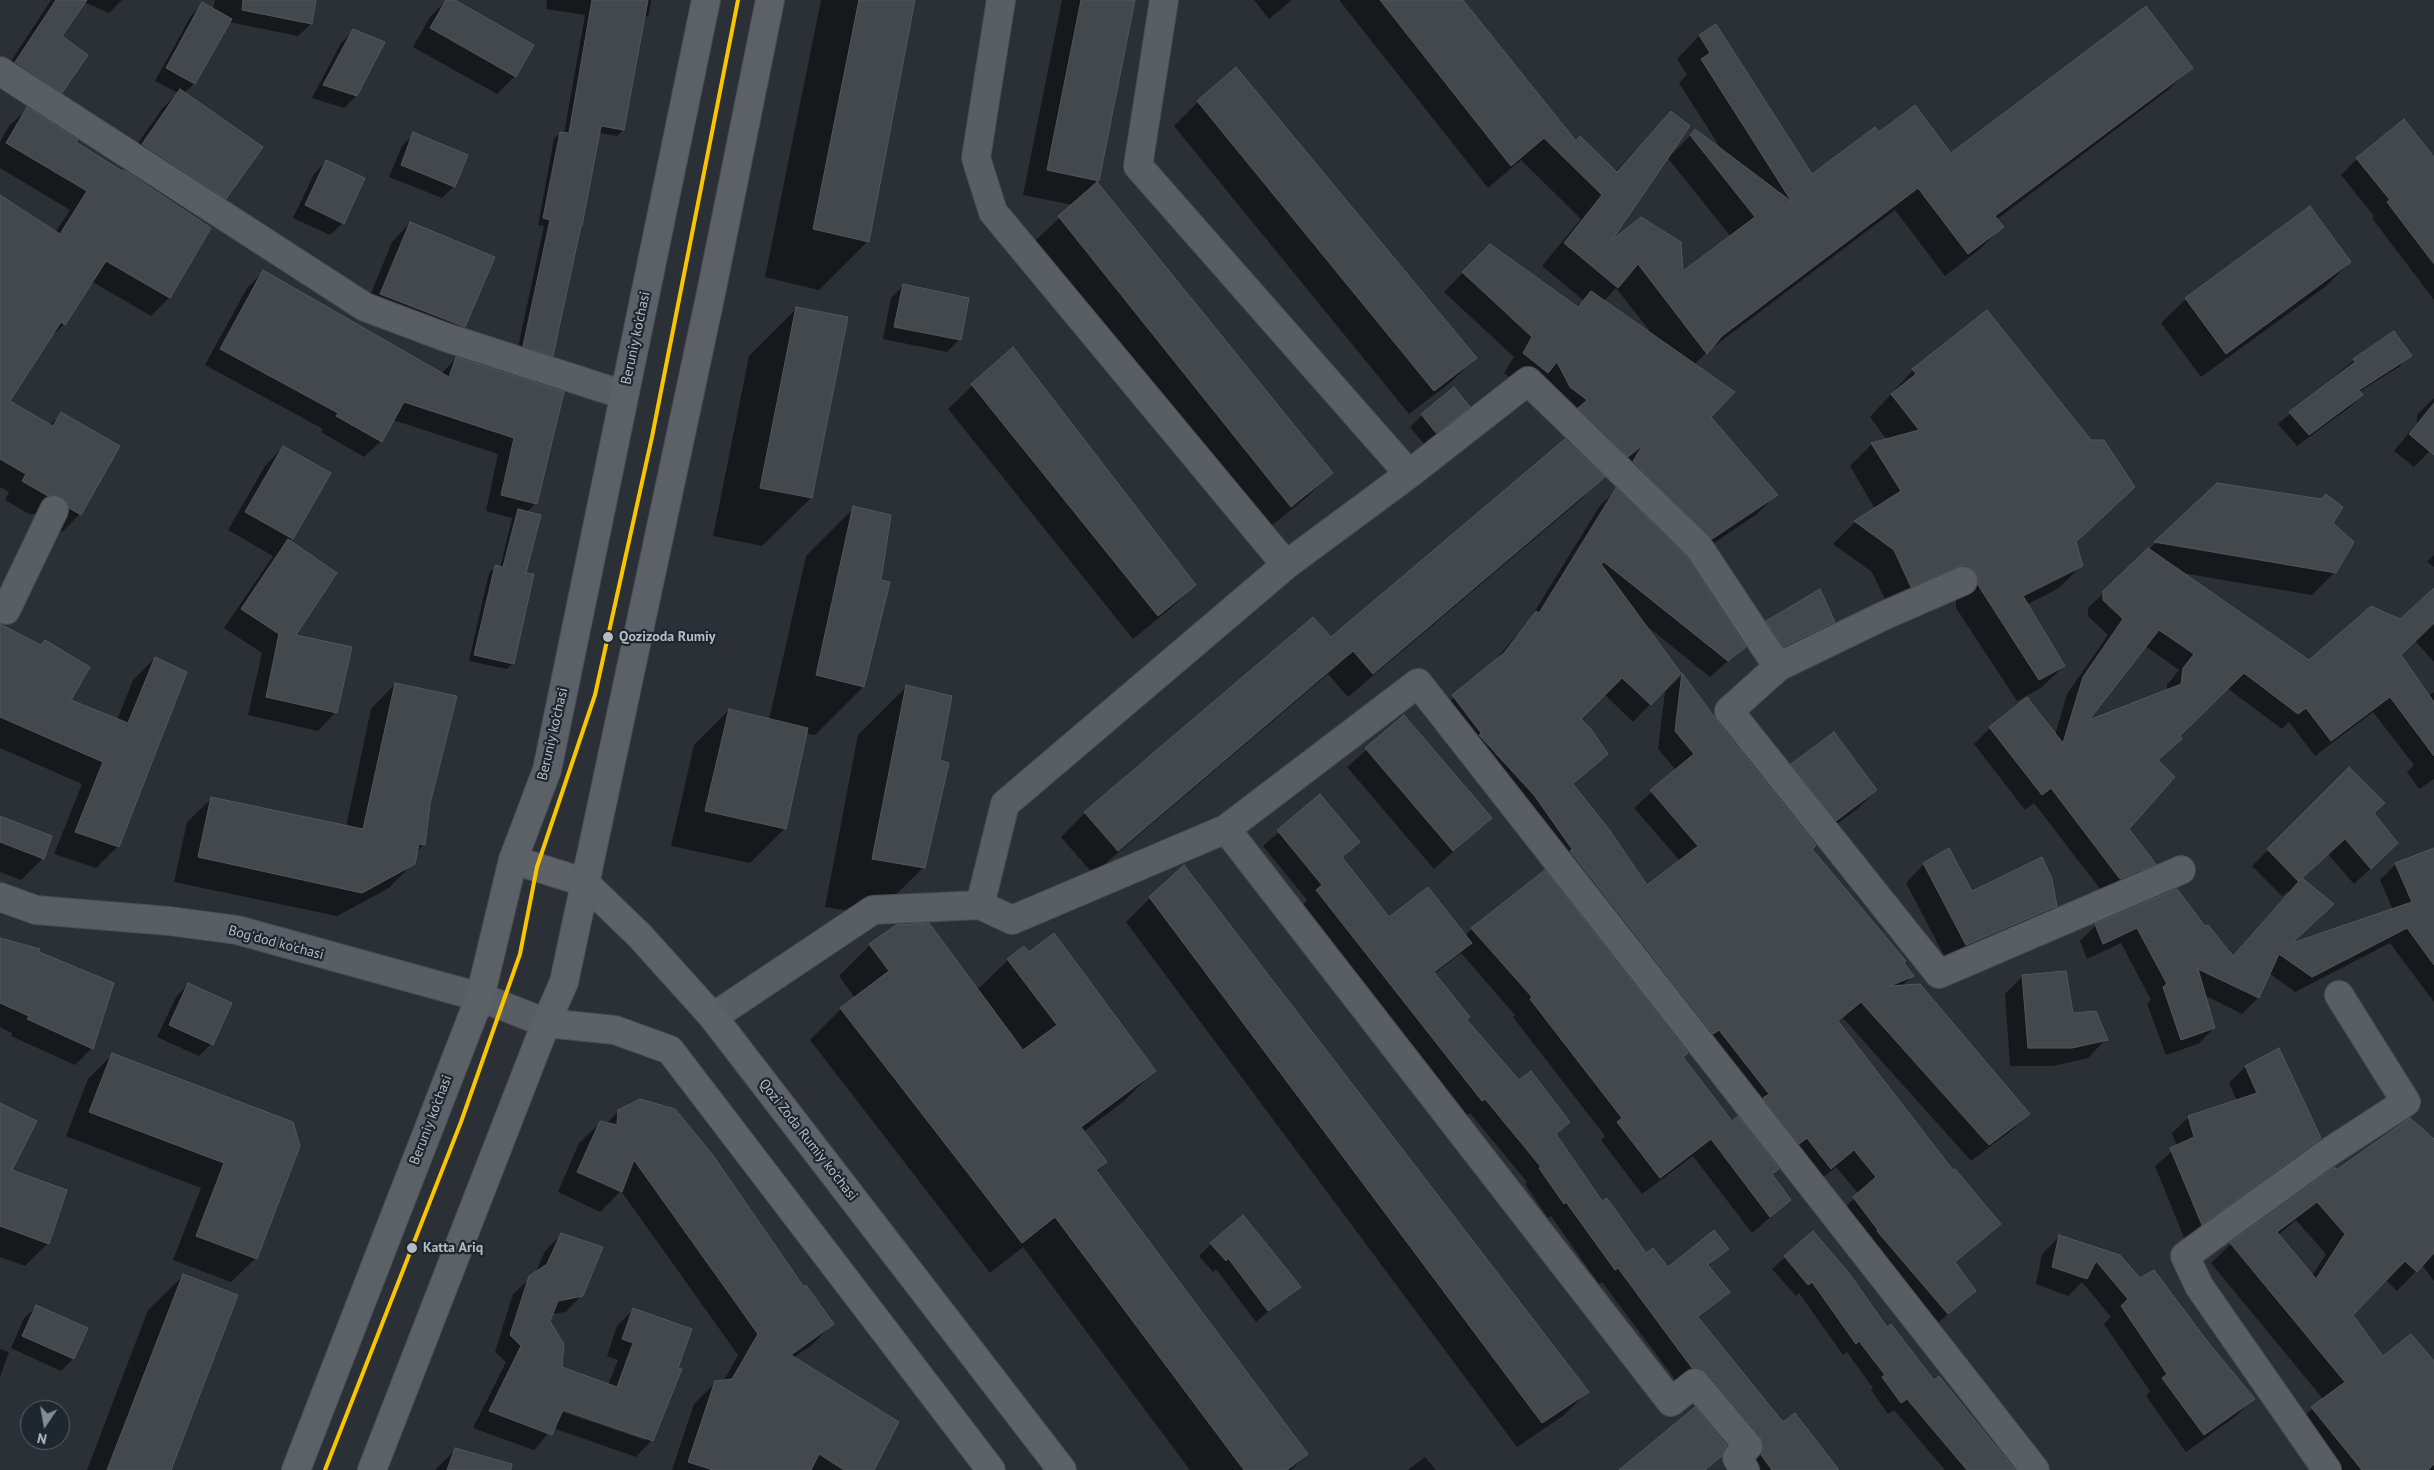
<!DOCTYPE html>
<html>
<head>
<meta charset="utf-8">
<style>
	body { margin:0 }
	#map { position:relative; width:2434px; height:1470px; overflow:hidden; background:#2a3035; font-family:"PT Sans",sans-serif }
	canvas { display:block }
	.north { position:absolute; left:20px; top:1400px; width:50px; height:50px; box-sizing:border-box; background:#1e262f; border:1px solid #5a626b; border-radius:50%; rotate:192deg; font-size:14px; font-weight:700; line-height:20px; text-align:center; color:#b4bcc6 }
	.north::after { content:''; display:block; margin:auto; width:18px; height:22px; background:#848b93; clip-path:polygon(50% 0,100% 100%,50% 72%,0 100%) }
</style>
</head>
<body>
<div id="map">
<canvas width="2434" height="1470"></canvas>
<div class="north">N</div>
</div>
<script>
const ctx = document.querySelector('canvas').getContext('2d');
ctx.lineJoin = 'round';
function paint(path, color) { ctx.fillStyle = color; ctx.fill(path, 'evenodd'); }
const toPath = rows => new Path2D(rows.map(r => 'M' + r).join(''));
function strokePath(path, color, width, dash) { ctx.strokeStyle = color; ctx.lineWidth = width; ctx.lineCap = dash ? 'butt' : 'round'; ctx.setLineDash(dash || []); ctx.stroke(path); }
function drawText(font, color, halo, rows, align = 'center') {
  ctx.font = font + ' "PT Sans",sans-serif'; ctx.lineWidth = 4.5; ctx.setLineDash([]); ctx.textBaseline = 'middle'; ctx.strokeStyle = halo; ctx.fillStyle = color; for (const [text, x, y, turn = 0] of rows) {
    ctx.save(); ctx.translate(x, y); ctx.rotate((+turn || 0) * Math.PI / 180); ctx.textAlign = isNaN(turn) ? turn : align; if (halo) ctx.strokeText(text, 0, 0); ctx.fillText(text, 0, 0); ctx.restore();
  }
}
paint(toPath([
	[51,0,122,0,109,13,84,2,61,37,61,92,43,110,0,78],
	[215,0,305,0,311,24,298,36,229,22,194,84,184,93,225,198,207,216,124,163,162,109,178,93,155,81,191,16,203,4,213,10],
	[447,0,452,0,515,76,497,94,413,47,430,17],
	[547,0,651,0,649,14,643,20,623,130,617,136,599,133,552,355,546,361,517,352,544,226,538,225,554,139,560,133,564,134,585,15,546,9],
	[821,0,913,0,867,242,819,290,765,277],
	[1062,0,1134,0,1096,182,1331,473,1307,497,1266,530,1035,241,1073,205,1023,195],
	[1254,0,1292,0,1269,19],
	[1339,0,1461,0,1575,142,1615,172,1671,113,1669,157,1695,131,1723,152,1679,83,1687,75,1677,59,1699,36,1716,26,1812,176,1878,134,1951,154,2191,68,2168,90,1996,220,2002,227,1980,249,1945,276,1895,210,1708,351,1694,365,1709,417,1776,495,1757,514,1692,558,1528,392,1504,373,1514,357,1444,292,1490,245,1576,307,1583,300,1542,266,1581,219,1521,160,1488,188],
	[1667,157,1731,237,1682,274,1607,244],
	[1616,288,1652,334,1604,301],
	[353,31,356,96,344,108,312,98,341,43],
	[1198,102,1476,358,1451,382,1409,414,1174,126],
	[27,109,75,143,210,228,169,298,151,316,91,281,64,324,48,340,8,402,50,425,61,414,80,514,62,532,52,526,43,514,29,514,5,500,9,492,0,487,0,197,55,233,70,210,0,168,0,142,9,126],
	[2404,121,2434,167,2434,300,2372,218,2374,216,2341,175,2357,159],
	[414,134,454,186,442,198,389,177,402,146],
	[326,161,343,223,330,235,293,218,314,174],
	[2310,208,2350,262,2325,287,2201,377,2161,323,2186,299],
	[410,223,464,326,446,345,363,313,392,242],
	[263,272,441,374,456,358,563,393,536,503,526,513,525,573,513,663,507,669,469,661,489,573,495,567,500,568,512,518,486,511,498,454,393,420,381,441,364,457,321,432,323,429,205,365,247,288],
	[903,286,960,339,947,352,883,339,891,298],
	[797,308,811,498,762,546,713,536,749,356],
	[1012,348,1195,585,1170,609,1133,639,948,409],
	[2410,355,2399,367,2359,392,2362,395,2350,407,2297,446,2278,424,2354,360],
	[1913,370,2074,543,2081,566,2059,588,2026,605,2064,666,2041,688,2017,701,1956,608,1956,598,1889,608,1872,572,1833,544,1855,522,1875,509,1850,466,1872,444,1887,440,1870,417],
	[2434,398,2434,447,2414,467,2394,451,2417,423,2417,415],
	[1468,407,1424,444,1410,427,1422,415],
	[283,447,292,538,289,542,294,636,336,712,318,731,248,715,262,653,224,628,273,556,228,530,265,466],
	[1603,477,1579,501,1348,697,1328,674,1093,874,1061,837,1085,813,1331,639],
	[2217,484,2331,523,2335,572,2312,595,2182,573,2309,662,2400,621,2434,589,2434,662,2415,641,2399,655,2428,696,2434,692,2434,779,2419,789,2407,772,2414,765,2373,712,2315,756,2289,722,2282,729,2227,688,2157,761,2127,829,2154,864,2138,880,2104,894,2034,803,2025,810,1974,744,1990,728,2027,699,2055,735,2067,694,2108,635,2088,616,2088,608],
	[2145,646,2179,670,2167,685,2167,691,2086,723],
	[1616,490,1744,647,1710,677,1648,627,1680,673,1633,722,1604,694,1579,719,1606,754,1572,786,1647,887,1680,861,1634,808,1676,770,1658,749,1665,692,1682,675,1811,849,1913,975,1901,987,2028,1114,2011,1131,1971,1161,1843,1018,1837,1023,1953,1172,1999,1224,1954,1263,1974,1291,1930,1330,1836,1216,1859,1194,1836,1167,1813,1185,1436,713,1493,663,1530,619,1599,507],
	[854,508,863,687,815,735,805,733,785,828,750,863,671,846,694,745,729,710,769,720,806,556],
	[2434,555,2434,567,2427,562],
	[1767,622,1833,622,1821,634,1771,658,1755,634],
	[0,625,69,701,117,720,133,680,155,658,118,846,96,868,54,854,82,784,0,748],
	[395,684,428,804,424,844,416,853,413,863,389,888,337,916,174,882,187,822,212,798,346,827,371,709],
	[906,687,939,761,924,867,875,915,825,907,858,735],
	[1404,717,1490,818,1434,869,1347,767],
	[1792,765,1876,790,1857,809,1818,838,1774,783],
	[2349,769,2372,814,2381,859,2354,884,2328,854,2301,879,2332,904,2289,946,2393,910,2380,880,2396,864,2434,850,2434,1002,2390,943,2295,992,2269,973,2258,998,2242,1014,2204,995,2214,1028,2198,1044,2166,1055,2147,1004,2151,1000,2121,943,2087,959,2080,941,2096,925,2204,927,2232,957,2289,892,2288,891,2282,896,2252,866],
	[1320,796,1358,842,1341,858,1389,918,1465,936,1472,929,1687,1053,1682,1058,1731,1122,1777,1169,1771,1175,1790,1200,1752,1233,1693,1156,1642,1194,1601,1140,1605,1136,1513,1017,1515,1015,1461,953,1434,974,1465,1020,1519,1081,1568,1122,1555,1135,1602,1203,1646,1255,1668,1269,1727,1249,1708,1267,1728,1291,1698,1319,1783,1424,1837,1470,1746,1470,1749,1459,1677,1382,1602,1282,1599,1284,1551,1216,1548,1218,1525,1184,1527,1182,1470,1113,1466,1116,1302,906,1307,900,1263,846],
	[0,818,43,858,21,880,0,872],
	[1924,864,1972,893,2055,906,2037,925,1948,963,1906,883],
	[1150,898,1587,1392,1563,1416,1517,1447,1126,922],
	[896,926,977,990,1008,960,1154,1071,1123,1102,1083,1132,1106,1162,1096,1172,1307,1454,1291,1470,1190,1470,1023,1247,990,1273,810,1040,841,1009,855,998,839,976,870,945],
	[0,939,37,953,92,1048,75,1065,11,1036,12,1033,0,1027],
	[2023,976,2072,1014,2106,1039,2088,1058,2053,1066,2010,1066,2005,994],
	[188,984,211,1044,199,1056,157,1037,176,997],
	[112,1055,299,1145,256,1258,231,1282,173,1260,201,1188,66,1136,88,1079],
	[2245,1067,2320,1138,2304,1154,2185,1240,2155,1166,2177,1147,2172,1133,2189,1117,2237,1101,2229,1083],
	[0,1104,11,1171,48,1243,25,1266,0,1257],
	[619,1111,804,1288,832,1324,812,1345,793,1358,873,1470,672,1470,694,1404,715,1383,723,1382,738,1355,621,1191,600,1212,558,1192,579,1143,600,1123,606,1124],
	[2434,1141,2434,1281,2422,1265,2397,1291,2385,1279,2351,1315,2383,1358,2434,1364,2434,1470,2327,1470,2292,1427,2323,1399,2211,1263,2231,1244,2336,1172],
	[2296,1220,2326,1254,2312,1276,2278,1235],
	[1813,1233,1887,1328,2004,1470,1945,1470,1894,1410,1888,1414,1871,1390,1873,1388,1847,1352,1843,1355,1799,1293,1796,1296,1772,1269],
	[561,1235,582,1295,566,1312,551,1314,549,1321,561,1367,608,1385,618,1360,607,1356,617,1326,633,1310,652,1440,636,1457,553,1428,534,1450,473,1428,506,1362,495,1352,513,1294,535,1274,545,1251],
	[558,1407,645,1437,645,1440,557,1410],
	[2059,1237,2140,1280,2207,1343,2253,1399,2236,1416,2186,1452,2146,1396,2150,1391,2104,1324,2111,1317,2082,1282,2068,1296,2036,1284,2042,1254],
	[1211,1244,1299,1286,1256,1322,1216,1269,1213,1272,1199,1256],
	[184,1275,170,1470,87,1470,148,1310],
	[37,1306,86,1329,73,1359,61,1371,11,1348,24,1318],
	[0,1349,9,1352,0,1377],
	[456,1449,496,1459,513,1470,435,1470],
	[1425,1457,1436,1470,1408,1470]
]), '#0007');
const building = toPath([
	[56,0,87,0,62,36,88,55,62,93,15,62,56,0],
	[243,0,316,0,312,24,242,10,243,0],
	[446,0,455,0,534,45,516,77,430,28,446,0],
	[592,0,648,0,624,130,601,126,582,226,581,226,553,356,523,346,550,220,543,218,560,132,569,133,592,0],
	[859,0,915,0,869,242,813,229,859,0],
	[1081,0,1135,0,1099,181,1047,170,1081,0],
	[1380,0,1463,0,1576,141,1580,136,1617,172,1671,111,1690,126,1612,240,1641,217,1681,242,1683,271,1755,217,1690,135,1695,129,1792,202,1701,59,1710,53,1699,35,1716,24,1812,174,1875,127,1879,132,1915,105,1951,153,2146,6,2193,68,1995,216,2004,227,1968,254,1918,188,1722,336,1707,354,1638,264,1618,288,1564,243,1602,195,1544,138,1511,166,1380,0],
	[202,2,232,19,195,84,166,68,202,2],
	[353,29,385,42,357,96,323,85,353,29],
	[1236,67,1477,358,1434,391,1197,101,1236,67],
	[180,89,263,147,226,199,142,144,180,89],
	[27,107,78,140,76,142,122,171,124,170,211,228,170,298,106,261,65,325,61,322,10,401,53,426,61,412,120,446,81,515,69,508,67,502,61,496,48,496,22,481,26,474,0,459,0,195,60,234,87,191,6,143,27,107],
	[2404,119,2434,157,2434,264,2387,202,2390,200,2356,158,2404,119],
	[413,132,468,155,455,187,401,165,413,132],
	[326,160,365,178,344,224,305,205,326,160],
	[1097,182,1333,473,1291,507,1058,216,1097,182],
	[2310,206,2351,262,2226,354,2185,298,2310,206],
	[410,222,495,257,465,327,380,294,410,222],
	[1490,244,1578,307,1591,291,1735,392,1711,417,1778,495,1712,539,1633,461,1643,445,1628,457,1578,408,1587,400,1570,387,1557,362,1548,373,1523,353,1532,337,1462,272,1490,244],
	[263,270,449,377,456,357,564,392,537,504,501,495,514,438,404,402,382,442,336,416,338,413,220,349,263,270],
	[903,284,969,298,961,340,894,327,903,284],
	[796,307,848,317,812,498,760,488,796,307],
	[1987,310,2091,440,2104,440,2135,487,2076,542,2083,566,2023,596,2065,666,2039,680,1978,585,1977,575,1973,569,1965,565,1957,567,1911,587,1894,550,1854,521,1901,491,1871,443,1919,430,1891,394,1916,374,1912,369,1987,310],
	[2394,331,2412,356,2359,390,2363,395,2309,435,2289,412,2355,362,2353,359,2394,331],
	[1013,347,1196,585,1158,616,971,384,1013,347],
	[1454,387,1470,407,1436,433,1421,414,1454,387],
	[2434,403,2434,455,2409,434,2434,403],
	[1565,439,1605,477,1373,674,1353,651,1118,851,1084,812,1313,617,1331,637,1565,439],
	[283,446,331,473,293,539,245,512,283,446],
	[2217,483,2321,499,2326,494,2343,507,2333,523,2354,542,2336,573,2154,542,2217,483],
	[1616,488,1686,556,1746,647,1728,661,1604,562,1601,564,1681,673,1651,705,1622,678,1581,719,1591,729,1608,754,1573,784,1608,828,1647,885,1698,846,1650,790,1694,754,1675,731,1682,673,1724,730,1811,839,1816,846,1812,849,1906,961,1904,963,1914,976,1890,986,1920,984,2030,1114,1989,1145,1861,1002,1838,1021,1953,1170,1955,1169,2001,1224,1955,1262,1976,1291,1948,1314,1877,1231,1878,1230,1853,1197,1876,1177,1854,1150,1831,1169,1807,1138,1799,1144,1763,1098,1769,1094,1719,1030,1713,1034,1570,851,1572,849,1534,795,1479,735,1481,733,1452,695,1504,653,1536,611,1539,613,1616,488],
	[853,506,891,515,881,580,890,582,864,687,816,675,853,506],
	[518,509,541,515,526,573,534,574,514,664,474,655,495,565,503,567,518,509],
	[288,539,337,573,296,635,352,647,337,713,266,697,279,634,241,609,288,539],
	[2148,548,2309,660,2371,606,2400,619,2434,588,2434,623,2401,655,2434,702,2434,756,2390,697,2331,741,2306,708,2298,714,2244,673,2180,736,2182,739,2158,760,2175,777,2129,829,2156,864,2120,879,2051,788,2042,795,1989,727,2027,697,2063,743,2083,677,2123,619,2103,600,2103,591,2148,548],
	[2159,630,2194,654,2183,668,2181,684,2089,720,2159,630],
	[1820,589,1835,622,1783,647,1766,621,1820,589],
	[0,624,41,645,45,640,90,667,71,700,128,723,155,657,187,672,119,847,75,832,103,762,0,717,0,624],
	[395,683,457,696,430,804,425,845,419,844,415,864,362,893,198,857,211,797,363,829,395,683],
	[906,685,952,696,940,760,949,763,925,868,872,859,906,685],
	[729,709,808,728,786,829,705,811,729,709],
	[1404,715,1492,818,1453,851,1365,748,1404,715],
	[1834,732,1877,790,1836,821,1791,764,1834,732],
	[2349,767,2385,803,2374,813,2398,843,2371,869,2345,839,2302,878,2334,904,2292,943,2412,902,2395,863,2434,848,2434,965,2407,928,2312,977,2279,954,2259,998,2198,969,2215,1028,2181,1040,2163,987,2167,984,2137,928,2103,944,2095,924,2177,889,2205,926,2208,925,2233,956,2301,879,2298,881,2267,849,2349,767],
	[1320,794,1360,842,1342,857,1389,917,1428,887,1472,943,1434,972,1470,1017,1467,1020,1519,1080,1531,1071,1570,1122,1556,1134,1602,1201,1607,1198,1646,1253,1653,1248,1668,1267,1714,1230,1729,1249,1708,1265,1730,1292,1698,1317,1783,1422,1795,1413,1839,1470,1772,1470,1761,1455,1763,1443,1760,1436,1707,1373,1700,1368,1692,1368,1618,1268,1615,1270,1566,1202,1564,1204,1539,1168,1541,1167,1485,1099,1482,1101,1316,890,1322,885,1277,830,1320,794],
	[0,816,52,836,44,859,0,842,0,816],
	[1949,848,1972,891,2042,857,2052,879,2057,906,1966,945,1923,863,1949,848],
	[1184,865,1589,1392,1542,1423,1149,897,1184,865],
	[1545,870,1688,1053,1683,1057,1732,1121,1738,1116,1779,1169,1772,1174,1791,1200,1770,1217,1711,1139,1660,1178,1617,1122,1622,1118,1530,999,1532,997,1471,928,1545,870],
	[929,923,1023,1050,1057,1025,1007,959,1024,946,1029,952,1054,933,1156,1071,1081,1127,1107,1162,1096,1170,1308,1454,1287,1470,1244,1470,1055,1217,1022,1243,840,1008,889,971,869,944,896,925,929,923],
	[0,938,40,949,39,952,114,983,93,1049,27,1019,29,1016,0,1003,0,938],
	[2066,971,2073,1013,2096,1011,2108,1040,2072,1048,2028,1048,2022,975,2066,971],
	[188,983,232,1003,213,1045,169,1025,188,983],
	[2279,1048,2321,1138,2202,1225,2170,1148,2194,1137,2188,1116,2257,1093,2245,1066,2279,1048],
	[112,1053,293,1122,300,1146,257,1259,196,1236,224,1163,89,1112,112,1053],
	[640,1099,675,1109,712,1154,804,1287,806,1285,834,1324,791,1355,899,1422,874,1470,844,1470,819,1454,811,1470,713,1470,688,1462,715,1381,732,1379,758,1334,634,1160,622,1192,577,1172,600,1121,617,1125,618,1110,640,1099],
	[0,1103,37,1121,12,1170,67,1190,49,1244,0,1226,0,1103],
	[2410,1118,2434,1139,2434,1253,2417,1272,2405,1261,2353,1315,2383,1356,2411,1334,2434,1361,2434,1464,2428,1470,2362,1470,2311,1407,2345,1382,2230,1243,2335,1167,2336,1170,2410,1118],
	[2317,1202,2345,1234,2316,1279,2277,1232,2317,1202],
	[1243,1215,1301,1287,1268,1311,1228,1258,1226,1261,1210,1243,1243,1215],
	[1813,1231,1849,1273,1887,1327,1891,1324,1934,1380,1939,1376,2015,1470,1967,1470,1907,1399,1901,1403,1882,1377,1885,1375,1859,1341,1856,1344,1812,1282,1808,1285,1784,1256,1813,1231],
	[561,1233,603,1247,583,1296,558,1301,550,1321,564,1344,562,1367,617,1387,633,1343,622,1339,633,1308,692,1329,678,1368,682,1369,653,1441,563,1410,552,1435,489,1411,521,1346,510,1335,529,1276,547,1264,561,1233],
	[2059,1235,2120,1255,2140,1278,2154,1270,2208,1342,2255,1399,2204,1435,2162,1378,2167,1374,2121,1306,2128,1299,2096,1261,2087,1279,2052,1267,2059,1235],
	[183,1274,238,1295,171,1470,107,1470,183,1274],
	[36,1305,88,1328,74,1359,22,1336,36,1305],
	[1695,1407,1727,1446,1722,1456,1705,1470,1619,1470,1695,1407],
	[455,1448,512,1464,511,1470,447,1470,455,1448]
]);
paint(building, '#43484d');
strokePath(building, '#52575d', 1);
const street = toPath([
	[1001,0,976,158,993,212,1286,565,1005,804,980,905,1012,920,1226,829,1418,683,2035,1470],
	[1164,0,1138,166,1409,474,1528,381,1698,546,1778,667,1883,616,1963,581],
	[0,71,365,307,445,337,624,395],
	[1286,565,1409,474],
	[0,608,6,610,54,510],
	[1778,667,1729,711,1939,974,2181,870],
	[1226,829,1671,1402,1695,1383,1748,1446,1737,1458,1745,1470],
	[0,897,36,910,169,921,237,930,480,997,546,1023],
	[713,1017,873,910,980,905],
	[2327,1470,2199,1286,2185,1256,2326,1154,2406,1102,2339,995]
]);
const secondary = toPath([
	[513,860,584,882,640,936,713,1017,1062,1470],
	[546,1023,615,1030,670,1050,991,1470]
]);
const primary = toPath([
	[296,1470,480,997,513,860,547,770,706,0],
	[372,1470,546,1023,564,982,711,293,770,0]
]);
strokePath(street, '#484c50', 30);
strokePath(secondary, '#484c50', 30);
strokePath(primary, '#484c52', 30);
strokePath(street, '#595e64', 28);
strokePath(secondary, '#5d6268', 28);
strokePath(primary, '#5b6166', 28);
strokePath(toPath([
	[325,1470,461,1122,520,954,537,867,595,695,652,437,738,0]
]), '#f9c400', 4);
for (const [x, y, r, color] of [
	[608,637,6,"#b4bcc6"],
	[412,1248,6,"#b4bcc6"]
]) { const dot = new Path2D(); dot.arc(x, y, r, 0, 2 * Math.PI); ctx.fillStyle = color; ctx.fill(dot); strokePath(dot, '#1e262f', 2); }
drawText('14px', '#b4bcc6', '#1e262f', [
	["Beruniy ko'chasi",636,338,-78],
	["Beruniy ko'chasi",553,734,-77],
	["Bog'dod ko'chasi",276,943,15],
	["Beruniy ko'chasi",431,1120,-69],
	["Qozi Zoda Rumiy ko'chasi",808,1140,52]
]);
drawText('bold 14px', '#b4bcc6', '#1e262f', [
	["Qozizoda Rumiy",619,637],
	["Katta Ariq",423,1248]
], 'left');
</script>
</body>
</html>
